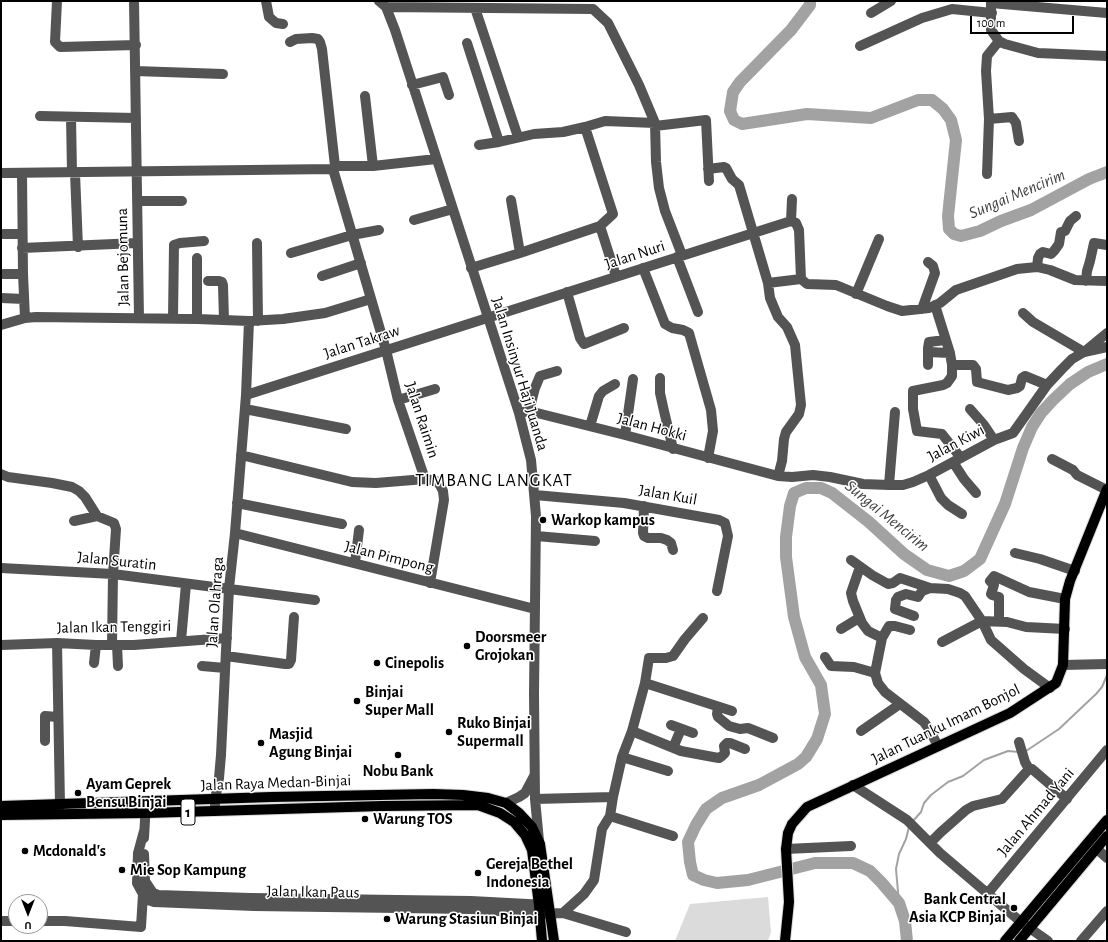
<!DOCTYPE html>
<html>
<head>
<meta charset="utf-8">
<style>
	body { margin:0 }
	#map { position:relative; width:1108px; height:942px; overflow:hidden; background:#fff; font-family:"Alegreya Sans",sans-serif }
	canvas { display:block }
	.frame { position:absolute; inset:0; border:2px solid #000; pointer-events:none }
	.north { position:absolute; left:8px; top:894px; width:40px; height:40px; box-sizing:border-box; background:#fff; border:1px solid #999; border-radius:50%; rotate:180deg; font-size:11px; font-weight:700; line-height:16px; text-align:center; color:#000 }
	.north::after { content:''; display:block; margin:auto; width:14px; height:18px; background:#000; clip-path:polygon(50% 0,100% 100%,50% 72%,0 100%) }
	.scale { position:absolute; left:970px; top:16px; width:104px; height:18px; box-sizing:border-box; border:2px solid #000; border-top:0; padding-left:5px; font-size:12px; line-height:14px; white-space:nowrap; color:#000; -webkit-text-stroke:3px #fff; paint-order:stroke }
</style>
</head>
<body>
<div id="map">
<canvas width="1108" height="942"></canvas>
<div class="frame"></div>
<div class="north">U</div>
<div class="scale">100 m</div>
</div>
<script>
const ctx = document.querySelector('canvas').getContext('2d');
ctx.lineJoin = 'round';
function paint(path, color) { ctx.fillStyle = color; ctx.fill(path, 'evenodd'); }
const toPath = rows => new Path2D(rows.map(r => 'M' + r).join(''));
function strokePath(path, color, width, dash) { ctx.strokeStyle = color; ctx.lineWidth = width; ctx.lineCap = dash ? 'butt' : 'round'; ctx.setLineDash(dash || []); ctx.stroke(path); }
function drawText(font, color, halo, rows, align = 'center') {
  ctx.font = font + ' "Alegreya Sans",sans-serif'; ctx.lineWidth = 3; ctx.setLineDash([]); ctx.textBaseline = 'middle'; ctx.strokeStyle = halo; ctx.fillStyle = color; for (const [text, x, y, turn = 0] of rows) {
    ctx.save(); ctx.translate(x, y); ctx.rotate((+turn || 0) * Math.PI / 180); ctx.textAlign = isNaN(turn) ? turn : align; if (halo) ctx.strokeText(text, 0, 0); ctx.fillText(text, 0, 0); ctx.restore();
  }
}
paint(toPath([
	[768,897,771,932,768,941,675,941,690,904]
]), '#dbdbdb');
strokePath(toPath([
	[1026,751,1059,729,1096,694,1102,687,1107,675,1107,671],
	[913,821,921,812,924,803,931,795,948,782,963,776,984,760,1008,751,1019,752],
	[899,903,896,869,899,854,906,839,909,827]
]), '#a2a2a2', 2);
strokePath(toPath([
	[810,1,810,5,791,30,740,82,733,92,730,111,734,120,742,124,807,114,871,118,918,100,932,100,943,109,951,120,956,140,948,216,949,229,954,234,961,236,980,231,1001,221,1031,210,1089,179,1107,172],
	[907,941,905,921,899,903,881,882,870,871,853,863,815,863,748,880,717,883,704,880,693,875,690,862,688,842,696,825,706,809,722,798,759,785,798,764,806,757,817,739,825,714,821,685,805,657,794,617,786,557,786,537,790,506,794,493,806,488,821,488,832,493,869,522,904,554,927,570,949,576,964,571,980,559,1005,504,1023,448,1032,427,1041,413,1053,400,1070,384,1088,372,1107,364]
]), '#a2a2a2', 12);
const major = toPath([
	[1,806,271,797,433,794,463,795,488,798,506,803,519,813,532,827,540,844,554,941],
	[1,815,146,813,382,806,478,805,500,813,514,822,525,835,532,850,539,905,542,941],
	[785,941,789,902,786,849,788,833,792,824,807,807,1010,713,1056,683,1063,665,1065,599,1070,581,1107,489],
	[1005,941,1107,820],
	[1019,941,1107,836]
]);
strokePath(major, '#dbdbdb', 12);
strokePath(toPath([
	[57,1,55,42,60,47,136,45],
	[134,1,139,318],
	[266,1,269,17,276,23,283,24],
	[379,1,386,7,395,30,519,413,531,460,536,516,534,693,535,799,539,841],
	[991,1,991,30,999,41,1005,44,1038,53,1107,56],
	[991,3,1107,13],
	[386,7,593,9,608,23,639,85,655,123,656,162,659,188,665,211,682,255],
	[475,8,518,137],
	[871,13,891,1],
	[290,42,296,39,312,38,318,39,320,42,322,49,335,166],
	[467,43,499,142],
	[860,46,922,18,952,9,992,13],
	[135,71,223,74],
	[412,85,443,77,449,95],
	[365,96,373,166],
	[40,116,136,118],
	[71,117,72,173],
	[989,119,1012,117,1016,123,1019,141],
	[655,126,706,120,709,181],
	[479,145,499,142,534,134,563,132,585,127,605,121,655,123],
	[333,169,386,350,398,400,425,479],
	[708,169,724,167,726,168,732,179,739,185,768,283,770,298,778,317,787,327,795,345,801,405,799,414,786,432,784,439,782,461,778,476],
	[1,173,333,169,335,166,373,166,436,159],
	[22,173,23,274,25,318],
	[75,173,78,247],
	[987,174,989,119,986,71,987,56,999,41],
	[511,200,520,253],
	[137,201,182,201],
	[414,220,453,209],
	[791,221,796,223,799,230,801,279,807,284,836,285,887,306,902,311,929,308,940,303,956,290,1017,269,1037,267,1050,270,1075,280,1107,281],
	[791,221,792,199],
	[600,226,616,276],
	[1,234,22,234],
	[257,243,258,321],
	[22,248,137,243],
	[291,253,352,235,379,230],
	[677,257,698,312],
	[1037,267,1038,258,1040,254,1043,252,1051,254,1054,251,1059,244,1061,232,1065,231,1070,221,1076,216],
	[471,268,520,253,600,226,613,214,585,127],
	[643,268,665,324,672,328,683,330,689,333,711,410,713,431,708,458],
	[1,274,23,274],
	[322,276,361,263],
	[208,281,219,281,222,282,223,285,224,320],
	[1086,281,1087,271,1090,261,1094,243,1107,245],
	[768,283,801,279],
	[567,292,580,338,584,344,624,328],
	[856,294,879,239],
	[1,298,24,299],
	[935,305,950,353,952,365,973,365,976,369,977,382,1008,390,1017,388,1020,386,1022,378,1025,376,1047,385],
	[922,309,935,273,933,266,928,262],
	[1023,313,1033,322,1084,352,1107,347],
	[173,318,174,245,180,243,204,241],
	[197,319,197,258],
	[1,325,25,318,36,317,197,319,249,321,283,319,325,313,371,299],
	[928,352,950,353],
	[928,365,928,348,929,342,945,340],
	[952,365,952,376,947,383,943,385,913,391,913,409,917,431,942,434,961,458],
	[660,378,660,393,664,411,673,449],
	[246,395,791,221],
	[398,400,435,389],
	[245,409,346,429],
	[970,409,984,425,994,440],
	[529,411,535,388,540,376,557,371],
	[519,413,529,411,625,435,778,476,792,477,813,475,830,477,863,484,889,485,903,485,913,482,929,475,994,440,1013,433,1047,385,1062,369,1072,359,1084,352,1107,333],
	[590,426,599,396,603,391,615,384],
	[625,435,633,379],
	[241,455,352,482,376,483,425,479,436,481,440,485,443,491,444,500,430,583],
	[1052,459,1073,470,1077,475,1107,490],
	[953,462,964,479,976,493],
	[1,474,8,477,52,483,72,487,79,491,85,497,97,516,114,523,116,529,113,574,112,645],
	[929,475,941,498,948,505,962,514],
	[889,485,895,412],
	[535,495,624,503,719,520,725,523,728,536,717,591],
	[237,503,342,524],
	[644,506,643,533,644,536,648,538,661,538,667,540,671,543,673,550],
	[74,521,97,516],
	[235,533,535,609],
	[536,536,595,541],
	[1015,553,1040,559,1075,571],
	[851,560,872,575,888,584,893,583,900,578,930,588],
	[355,563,359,530],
	[860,567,851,593,853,601,862,623,868,631,882,638],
	[1,568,113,574,315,600],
	[914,616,895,609,896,600,898,597,906,594,918,597,922,591,930,588,948,589,960,593,965,596,982,621,991,640,1024,669,1050,688],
	[999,621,999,597,992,595,991,594,994,585,990,581,994,576,1029,592,1065,599],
	[841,629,859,618],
	[910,630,895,626,889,626,882,638,875,673,878,683,885,692,924,722,929,729,938,746],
	[181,641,186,584],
	[942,642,982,621,1007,622,1026,627,1065,629],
	[57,643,60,804,58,813],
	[1,645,57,643,96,645,134,645,227,638],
	[117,645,118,666],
	[226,656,285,664,289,664,291,660,294,617],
	[825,657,831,666,854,667,875,673],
	[94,663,96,645],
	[1063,665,1107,664],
	[202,666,225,668],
	[645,683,732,711],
	[718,707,717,714,718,717,729,726,740,729,748,728,773,738],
	[671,725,693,733],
	[632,731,681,751,713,757,719,758,722,756,725,753,724,746,727,743,730,743,745,749],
	[861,731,900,704],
	[45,741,45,716,58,717],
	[1019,742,1025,762,1029,769],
	[673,748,681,729],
	[622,757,668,771],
	[853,785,907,820,940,853,1021,922,1048,941],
	[535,799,613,797],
	[506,803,519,797,525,793,534,776],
	[215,811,215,800,219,778,221,755,229,588,235,533,246,395,249,321],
	[610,816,673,836],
	[144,831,138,853,137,883,143,894,148,900,154,902,254,906,471,909,540,914,563,913,584,894,594,880,602,829,610,816,613,797,622,757,632,731,645,683,649,658,666,658,673,656,685,639,703,618],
	[144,838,146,802],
	[930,843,941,832,966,810,973,806,1002,799,1029,769,1032,769,1067,799],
	[786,849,851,846],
	[1097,849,1107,858],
	[144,854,145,881,153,893,158,895,250,898,471,901,546,905],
	[988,893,1107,750],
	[563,913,626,932],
	[1,921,16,921],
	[40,921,65,921,141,927,143,894],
	[1081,941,1107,911]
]), '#545454', 10);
strokePath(major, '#000', 10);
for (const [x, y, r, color] of [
	[543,520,4,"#000"],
	[467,646,4,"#000"],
	[377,663,4,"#000"],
	[357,701,4,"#000"],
	[449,732,4,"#000"],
	[261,743,4,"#000"],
	[398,755,4,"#000"],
	[78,793,4,"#000"],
	[365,819,4,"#000"],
	[25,851,4,"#000"],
	[122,870,4,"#000"],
	[478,873,4,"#000"],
	[1014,908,4,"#000"],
	[387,919,4,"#000"]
]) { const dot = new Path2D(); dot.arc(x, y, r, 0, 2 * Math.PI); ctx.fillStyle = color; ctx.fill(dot); strokePath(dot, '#fff', 1.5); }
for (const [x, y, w] of [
	[188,812,14]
]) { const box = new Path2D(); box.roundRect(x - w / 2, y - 13, w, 26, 3); ctx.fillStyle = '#fff'; ctx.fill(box); strokePath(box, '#000', 1); }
drawText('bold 15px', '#000', null, [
	["1",188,812]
]);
drawText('16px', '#000', '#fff', [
	["Jalan Nuri",635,255,-18],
	["Jalan Bejomuna",123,257,-91],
	["Jalan Takraw",362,342,-18],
	["Jalan Insinyur Haji Juanda",520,374,73],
	["Jalan Raimin",422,420,72],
	["Jalan Hokki",652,427,15],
	["Jalan Kiwi",956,443,-28],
	["Jalan Kuil",668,495,10],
	["Jalan Pimpong",389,557,14],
	["Jalan Suratin",117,561,6],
	["Jalan Olahraga",215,602,-86],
	["Jalan Ikan Tenggiri",114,627,-1],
	["Jalan Tuanku Imam Bonjol",946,724,-26],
	["Jalan Raya Medan-Binjai",276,783,-2],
	["Jalan Ahmad Yani",1036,812,-50],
	["Jalan Ikan Paus",313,892,1]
]);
drawText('bold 16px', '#000', '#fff', [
	["Warkop kampus",551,520],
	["Doorsmeer",475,637],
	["Grojokan",475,655],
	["Cinepolis",385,663],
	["Binjai",365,692],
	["Super Mall",365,710],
	["Ruko Binjai",457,723],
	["Supermall",457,741],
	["Masjid",269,734],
	["Agung Binjai",269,752],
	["Nobu Bank",398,771,"center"],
	["Ayam Geprek",86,784],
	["Bensu Binjai",86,802],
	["Warung TOS",373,819],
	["Mcdonald's",33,851],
	["Gereja Bethel",486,864],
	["Indonesia",486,882],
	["Mie Sop Kampung",130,870],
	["Bank Central",1006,899,"right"],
	["Asia KCP Binjai",1006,917,"right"],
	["Warung Stasiun Binjai",395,919]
], 'left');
drawText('italic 17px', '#434343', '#fff', [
	["Sungai Mencirim",1017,194,-23],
	["Sungai Mencirim",887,516,39]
]);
ctx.letterSpacing = '1px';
drawText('18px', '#000', '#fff', [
	["TIMBANG LANGKAT",494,481]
]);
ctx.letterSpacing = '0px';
</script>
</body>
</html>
